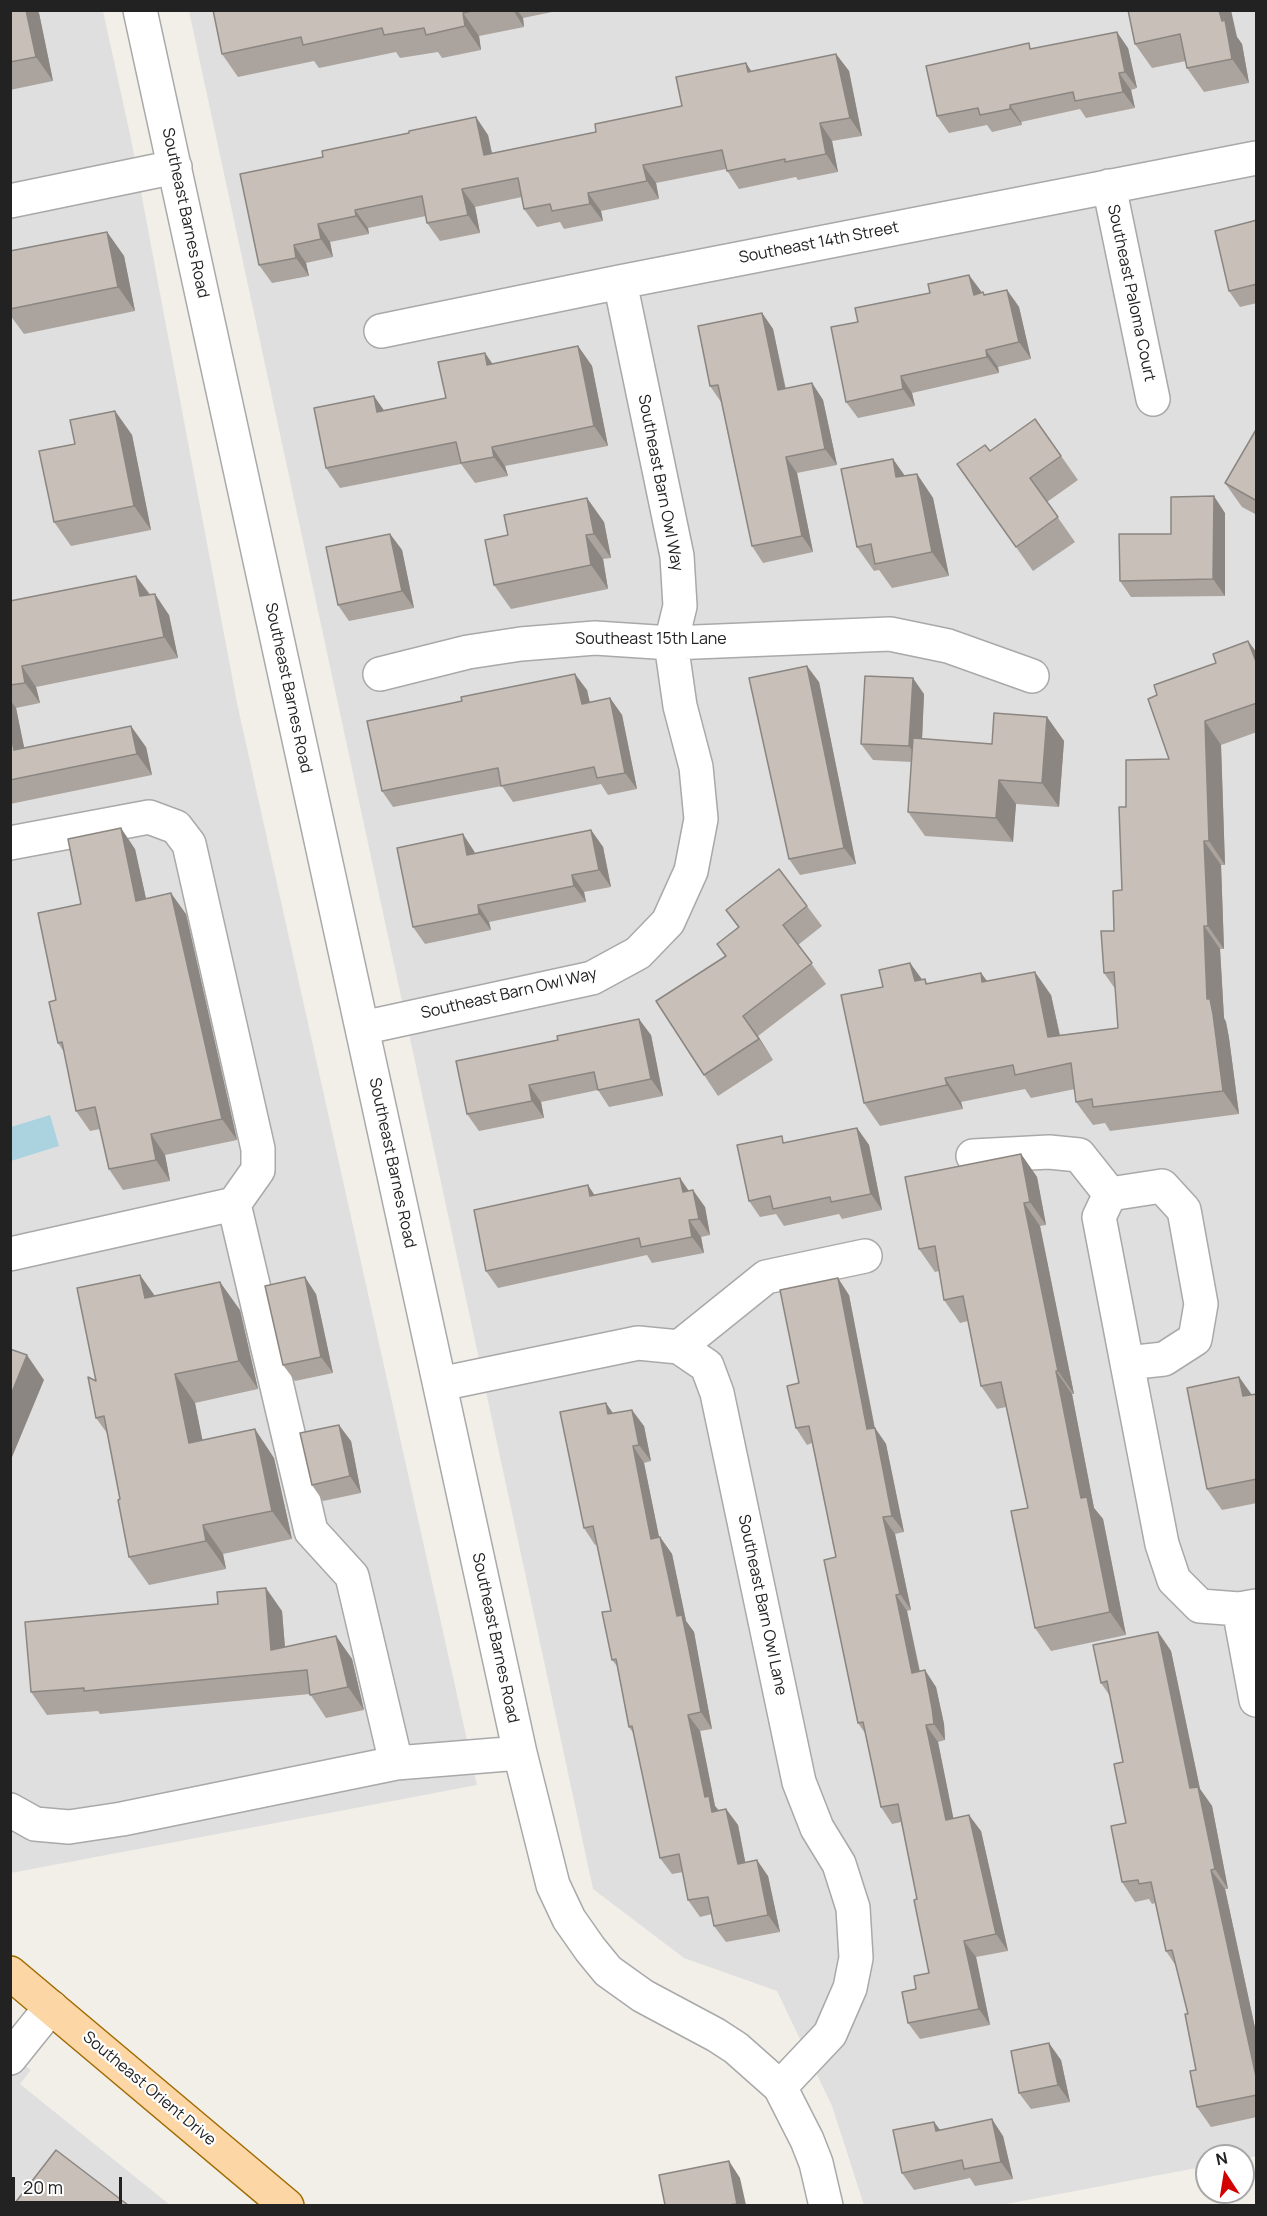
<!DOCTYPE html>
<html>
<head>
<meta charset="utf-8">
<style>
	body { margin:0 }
	#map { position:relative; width:1267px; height:2216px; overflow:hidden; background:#f2efe9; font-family:Manrope,sans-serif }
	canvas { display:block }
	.frame { position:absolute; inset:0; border:12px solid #222; pointer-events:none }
	.north { position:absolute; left:1195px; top:2144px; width:60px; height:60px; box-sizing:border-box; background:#fff; border:2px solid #a7a7a7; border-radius:50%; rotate:348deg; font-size:16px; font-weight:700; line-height:24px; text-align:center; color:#222 }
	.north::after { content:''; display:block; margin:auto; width:21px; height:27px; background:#d40000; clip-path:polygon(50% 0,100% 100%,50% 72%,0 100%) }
	.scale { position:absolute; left:12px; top:2177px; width:110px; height:27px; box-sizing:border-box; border:3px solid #222; border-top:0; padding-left:8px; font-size:18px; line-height:21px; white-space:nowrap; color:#222; -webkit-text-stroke:4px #fff; paint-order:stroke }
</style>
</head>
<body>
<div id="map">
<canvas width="1267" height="2216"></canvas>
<div class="frame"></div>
<div class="north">N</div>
<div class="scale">20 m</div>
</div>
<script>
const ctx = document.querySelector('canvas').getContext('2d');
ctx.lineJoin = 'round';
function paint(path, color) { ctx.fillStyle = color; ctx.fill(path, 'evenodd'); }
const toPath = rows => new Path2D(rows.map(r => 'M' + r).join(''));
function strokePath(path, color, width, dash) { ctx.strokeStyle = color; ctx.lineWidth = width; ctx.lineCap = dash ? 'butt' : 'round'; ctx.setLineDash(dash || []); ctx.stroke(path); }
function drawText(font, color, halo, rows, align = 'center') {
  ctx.font = font + ' Manrope,sans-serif'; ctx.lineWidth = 4.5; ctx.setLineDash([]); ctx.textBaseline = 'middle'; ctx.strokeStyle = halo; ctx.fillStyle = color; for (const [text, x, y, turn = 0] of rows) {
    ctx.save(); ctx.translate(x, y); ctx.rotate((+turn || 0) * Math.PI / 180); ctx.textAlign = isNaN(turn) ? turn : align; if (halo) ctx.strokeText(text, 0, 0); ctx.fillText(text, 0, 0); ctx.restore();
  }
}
paint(toPath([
	[11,11,103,11,131,139,237,703,477,1785,11,1873],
	[189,11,1256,11,1256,2156,1243,2159,1243,2156,1207,2156,1207,2166,1001,2205,864,2205,832,2106,777,1991,684,1958,593,1889],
	[10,2053,31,2070,20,2084,170,2205,11,2205]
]), '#e0dfdf');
paint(toPath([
	[50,1115,59,1146,11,1161,11,1127]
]), '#aad3df');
const minor = toPath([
	[140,10,520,1753,553,1885,569,1919,590,1949,608,1971,643,1996,716,2035,736,2048,780,2087,807,2140,816,2163,826,2206],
	[1109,186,1153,399],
	[10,201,175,167],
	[381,331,620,282,1256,158],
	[380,674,468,652,521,644,595,638,671,643,890,634,948,646,1032,676],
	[10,843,149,817,176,827,189,844,258,1149,258,1170,234,1204],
	[362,1028,592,978,638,953,668,922,691,871,701,819,696,767,680,706,671,643,680,606,677,556,620,282],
	[973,1156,1049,1152,1079,1155,1110,1194],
	[1162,1186,1184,1210,1201,1304,1195,1339,1164,1359,1127,1363,1099,1217,1110,1194,1162,1186],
	[10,1254,234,1204,311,1531,352,1576,396,1763],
	[679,1347,766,1277,865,1256],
	[1127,1363,1162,1544,1174,1580,1200,1606,1239,1609,1256,1606],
	[440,1384,638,1343,679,1347,707,1366,717,1393,799,1782,817,1828,839,1864,853,1908,856,1958,850,1988,830,2034,780,2087],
	[1239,1609,1256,1700],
	[10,1810,35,1824,69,1827,122,1819,396,1763,520,1753],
	[10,2058,51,2007]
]);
const major = toPath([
	[10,1973,287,2206]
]);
strokePath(minor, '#a9a9a9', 36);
strokePath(major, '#a06b00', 36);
strokePath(minor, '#fff', 33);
strokePath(major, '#fcd6a4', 33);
paint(toPath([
	[10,10,39,13,53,81,10,90],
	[213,10,562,10,523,18,524,27,479,36,481,50,442,58,438,52,400,58,396,52,319,68,314,61,238,77,222,54],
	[1128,10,1237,37,1242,44,1249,83,1204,92,1187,68,1186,61,1152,68,1135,44],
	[1128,48,1137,88,1131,90,1135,108,1086,118,1080,109,1021,122,1022,125,992,132,987,125,949,133,937,116,1033,49],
	[836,54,849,71,862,136,832,141,838,172,798,180,796,177,739,189,726,169,656,183,659,199,601,211,603,221,564,229,560,222,537,227,524,209,522,197,475,207,480,233,440,241,427,223,426,216,368,228,369,234,330,242,333,257,306,263,309,276,272,283,259,265,240,174,488,135,492,153,596,132,682,106,752,71],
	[1257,220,1257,303,1240,307,1229,291],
	[107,232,124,256,135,311,24,334,10,315,10,251],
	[1007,290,1019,307,1031,359,998,367,999,373,912,393,915,406,858,418,846,402,858,322,981,291,981,293,985,295],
	[762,313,773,329,786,389,812,383,823,400,837,465,797,473,813,552,763,563,752,546,721,402,710,386],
	[578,346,592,366,608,446,505,466,508,476,475,483,461,464,340,488,326,468,384,410,446,398,485,353,493,364],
	[115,411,132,435,151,530,71,546,54,522,75,444],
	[1035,419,1078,480,1047,502,1075,542,1033,571,957,464,990,451],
	[1257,428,1257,515,1242,507,1225,483],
	[893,459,904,476,917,474,933,498,949,576,892,588,879,570,874,571,857,547],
	[1225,513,1225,596,1131,597,1120,581,1171,534],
	[604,522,611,558,603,559,608,589,511,609,494,585],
	[390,534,402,550,414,608,349,621,338,605],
	[136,576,150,594,169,615,178,658,36,687,40,703,16,708,24,748,146,747,152,775,10,804,10,598,12,601],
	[1248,641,1257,653,1257,732,1221,745,1225,865,1221,865,1224,949,1220,949,1224,1018,1226,1022,1229,1038,1239,1114,1110,1131,1105,1123,1093,1125,1076,1102,1075,1089,1031,1098,1025,1089,961,1102,963,1109,880,1126,864,1103,910,963,922,980,928,983,981,973,987,981,1051,995,1060,1035,1118,1028,1116,990,1104,973,1114,931,1122,890,1126,807,1169,759,1157,695,1216,663],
	[819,682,856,864,800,875,789,859],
	[587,690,590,702,610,698,622,715,637,789,608,795,601,784,513,802,502,786,393,807,382,791],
	[924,694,922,739,992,744,1047,717,1064,741,1059,807,1016,804,1013,842,925,836,908,812,912,762,873,760,861,744],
	[591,830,603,847,611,887,584,892,586,902,489,922,491,930,425,944,413,927,474,851,475,854],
	[135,849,146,899,186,914,237,1140,165,1155,170,1181,123,1190,109,1169,100,1129,90,1131,76,1111,64,1052,58,1043,56,1000],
	[807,906,822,926,798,945,826,984,758,1036,773,1060,718,1096,704,1075,725,956,717,944,738,927,726,910],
	[651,1035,663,1096,609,1107,598,1090,541,1102,544,1118,479,1131,467,1114,456,1061],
	[857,1128,869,1145,882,1210,842,1219,839,1214,784,1226,776,1214,760,1217,749,1201,786,1143],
	[1021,1154,1037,1177,1046,1225,1040,1226,1074,1394,1072,1394,1094,1508,1103,1519,1126,1635,1051,1651,1035,1628,1028,1508,1006,1407,997,1409,981,1386,968,1321,960,1323,944,1300,939,1271,935,1272,919,1249],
	[689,1191,705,1207,710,1235,701,1237,704,1253,652,1263,647,1255,498,1288,486,1271,595,1195],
	[316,1294,333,1373,295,1381,283,1365],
	[849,1295,875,1428,886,1444,904,1532,895,1534,911,1610,907,1611,920,1671,936,1687,944,1724,945,1740,938,1742,953,1818,981,1831,1008,1951,976,1957,990,2025,920,2039,908,2023,916,1989,929,1973,917,1899,901,1822,892,1824,881,1807,865,1733,858,1723,836,1557,812,1443,807,1445,796,1428,799,1383],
	[154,1296,240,1310,258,1389,195,1403,202,1440,274,1458,292,1539,223,1554,226,1569,149,1585,129,1557,120,1499,107,1433,96,1418,96,1381],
	[1239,1377,1252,1395,1257,1394,1257,1503,1222,1510,1207,1489],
	[613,1413,644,1426,651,1461,644,1463,659,1538,660,1537,672,1554,686,1621,694,1632,699,1661,712,1729,700,1731,715,1806,719,1810,726,1809,738,1825,745,1862,768,1876,780,1932,726,1942,714,1926,712,1914,700,1917,688,1900,683,1872,672,1874,660,1858,634,1734,629,1727,617,1666,612,1660,611,1611,597,1544,595,1545,584,1528],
	[351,1441,361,1493,323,1501,312,1485],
	[282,1611,285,1647,336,1636,352,1659,364,1710,326,1718,310,1694,100,1714,98,1711,47,1715,31,1692],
	[1158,1632,1171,1651,1200,1789,1212,1806,1228,1889,1225,1889,1257,2037,1257,2117,1211,2127,1197,2107,1196,2070,1188,2014,1176,1966,1166,1951,1155,1903,1152,1904,1149,1899,1135,1902,1122,1882,1126,1823,1123,1762,1110,1696,1101,1683],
	[1061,2060,1070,2102,1031,2109,1019,2093],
	[934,2122,940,2130,1003,2136,1013,2179,975,2186,970,2178,914,2190,902,2173]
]), '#aba49e');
paint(toPath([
	[26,10,37,10,39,13,53,81,36,57],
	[513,10,517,10,523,18,524,27],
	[1219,10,1231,10,1237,37,1242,44,1249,83,1232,59],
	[463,13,479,36,481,50,465,26],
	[1117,32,1128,48,1137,88,1125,72],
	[836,54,849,71,862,136,850,118],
	[746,63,758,81,748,72],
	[1119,73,1131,90,1135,108,1123,92],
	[1010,105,1021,122,1022,125,1010,109],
	[476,117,488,135,496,173,484,155],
	[820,123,832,141,838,172,826,154],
	[643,165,656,183,659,199,647,181],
	[462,189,475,207,480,233,468,215],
	[588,193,601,211,603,221,590,204],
	[355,210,368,228,369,234,356,216],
	[318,224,330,242,333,257,321,239],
	[107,232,124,256,135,311,118,287],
	[294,245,306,263,309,276,296,258],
	[969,275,981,291,985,312,974,295],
	[1007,290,1019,307,1031,359,1019,342],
	[762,313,773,329,789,407,778,390],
	[578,346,592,366,608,446,594,426],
	[986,350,998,367,999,373,987,357],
	[485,353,498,373,487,365],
	[901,376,912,393,915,406,903,389],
	[812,383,823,400,837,465,825,449],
	[374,396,388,416,377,412],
	[115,411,132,435,151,530,134,506],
	[492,447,505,466,508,476,494,457],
	[786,457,797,473,813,552,802,536],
	[893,459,910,483,896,477],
	[917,474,933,498,949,576,932,552],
	[1214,496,1225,513,1225,596,1213,579],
	[587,498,604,522,611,558,594,534],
	[390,534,402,550,414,608,402,591],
	[586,535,603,559,608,589,591,565],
	[136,576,151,597,140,596],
	[155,594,169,615,178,658,164,637],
	[1248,641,1257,653,1257,664],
	[22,666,36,687,40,703,25,683],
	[807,666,819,682,856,864,844,848],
	[575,674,587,690,593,720,582,704],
	[913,678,924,694,921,763,909,746],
	[610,698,622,715,637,789,625,773],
	[10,700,16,708,29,771,14,750,10,731],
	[1047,717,1064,741,1059,807,1042,783],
	[1205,721,1221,745,1225,865,1209,841],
	[131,726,146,747,152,775,137,754],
	[999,780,1016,804,1013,842,996,818],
	[121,828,135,849,151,921,136,901],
	[591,830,603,847,611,887,599,870],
	[463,834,474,851,479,872,467,855],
	[1204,841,1221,865,1224,949,1208,926],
	[572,875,584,892,586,902,574,886],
	[171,893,186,914,237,1140,222,1119],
	[478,905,489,922,491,930,479,914],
	[1204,926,1220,949,1224,1018,1226,1022,1229,1038,1239,1114,1223,1091,1207,999],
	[910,963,927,986,915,981],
	[1035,972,1051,995,1065,1060,1048,1037],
	[981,973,998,996,982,982],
	[743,1016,758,1036,773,1060,759,1039],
	[639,1019,651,1035,663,1096,651,1079],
	[945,1078,961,1102,963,1109,947,1085],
	[529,1085,541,1102,544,1118,532,1101],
	[857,1128,869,1145,882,1210,871,1194],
	[151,1134,165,1155,170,1181,156,1160],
	[1021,1154,1037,1177,1046,1225,1030,1202],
	[680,1178,691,1194,683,1192],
	[588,1185,599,1202,590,1196],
	[693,1190,705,1207,710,1235,699,1219],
	[1024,1203,1040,1226,1074,1394,1058,1371],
	[689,1220,701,1237,704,1253,692,1237],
	[140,1275,160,1303,145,1298],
	[305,1277,316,1294,333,1373,321,1357],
	[838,1278,849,1295,878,1446,867,1429],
	[220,1282,240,1310,258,1389,239,1361],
	[27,1355,44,1380,10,1462,10,1397],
	[1056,1371,1072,1394,1094,1508,1103,1519,1126,1635,1110,1612,1081,1498],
	[175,1374,195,1403,209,1472,189,1443],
	[1239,1377,1254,1398,1243,1396],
	[606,1403,617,1419,608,1414],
	[632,1410,644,1426,651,1461,639,1445],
	[339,1425,351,1441,361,1493,350,1476],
	[875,1428,886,1444,904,1532,892,1516],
	[255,1429,274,1458,292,1539,272,1511],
	[633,1446,644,1463,663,1556,651,1539],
	[883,1517,895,1534,911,1610,900,1594],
	[203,1525,223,1554,226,1569,206,1541],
	[660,1537,672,1554,686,1621,694,1632,712,1729,701,1712,677,1616],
	[266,1588,282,1611,287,1673,271,1650],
	[896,1595,907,1611,923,1689,912,1673],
	[1158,1632,1171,1651,1200,1789,1212,1806,1228,1889,1215,1869,1190,1788],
	[336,1636,352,1659,364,1710,348,1687],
	[925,1670,936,1687,944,1724,945,1740,934,1724],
	[688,1715,700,1731,715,1806,720,1813,712,1812,705,1797],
	[926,1725,938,1742,957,1836,946,1820],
	[726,1809,738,1825,749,1881,738,1864],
	[969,1815,981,1831,1008,1951,996,1934],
	[757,1860,768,1876,780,1932,768,1915],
	[1211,1870,1225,1889,1257,2037,1257,2081],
	[964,1941,976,1957,990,2025,979,2009],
	[1049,2043,1061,2060,1070,2102,1058,2085],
	[992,2119,1003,2136,1013,2179,1001,2162],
	[934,2122,946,2138,936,2131],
	[729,2161,740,2178,746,2205,738,2205,737,2204]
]), '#8b8681');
const building = toPath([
	[10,10,26,10,36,57,10,62,10,10],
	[213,10,476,10,463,13,465,26,426,35,424,28,384,35,382,28,303,45,301,37,222,54,213,10],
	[1128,10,1219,10,1222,21,1225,20,1232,59,1187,68,1180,34,1135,44,1128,10],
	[1117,32,1125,72,1119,73,1123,92,1075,101,1073,92,1010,105,1010,109,980,115,978,108,937,116,926,66,1029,43,1030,49,1117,32],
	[836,54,850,118,820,123,826,154,785,162,785,159,727,171,722,150,643,165,647,181,588,193,590,204,552,211,550,204,524,209,518,178,462,189,468,215,427,223,422,196,355,210,356,216,318,224,321,239,294,245,296,258,259,265,240,174,323,157,322,151,409,133,409,131,476,117,484,155,596,132,595,124,682,106,676,77,746,63,748,72,836,54],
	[1257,220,1257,284,1229,291,1215,231,1257,220],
	[107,232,118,287,10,309,10,251,107,232],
	[969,275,974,295,983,292,984,295,1007,290,1019,342,986,350,987,357,901,376,903,389,846,402,831,327,858,322,855,308,930,293,928,284,969,275],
	[762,313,778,390,812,383,825,449,786,457,802,536,752,546,718,385,710,386,698,326,762,313],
	[578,346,594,426,492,447,494,457,461,463,456,442,326,468,314,408,374,396,377,412,446,398,438,362,485,353,487,365,578,346],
	[115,411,134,506,54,522,39,451,75,444,70,420,115,411],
	[1035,419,1061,456,1030,478,1058,517,1016,547,957,464,985,445,990,451,1035,419],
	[1257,428,1257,501,1225,483,1257,428],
	[893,459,896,477,917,474,932,552,875,564,871,544,857,547,841,469,893,459],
	[1214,496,1213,579,1120,581,1119,534,1171,534,1171,497,1214,496],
	[587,498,594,534,586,535,591,565,494,585,485,540,508,535,504,515,587,498],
	[390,534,402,591,338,605,326,547,390,534],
	[136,576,140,596,155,594,164,637,22,666,25,683,10,685,10,601,136,576],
	[1248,641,1257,664,1257,703,1205,721,1209,841,1204,841,1208,926,1204,926,1207,999,1210,999,1213,1014,1223,1091,1093,1107,1092,1099,1076,1102,1071,1063,1015,1075,1013,1065,945,1078,947,1085,864,1103,841,995,883,987,879,970,910,963,915,981,925,979,926,984,981,973,982,982,1035,972,1048,1037,1118,1028,1114,972,1104,973,1101,931,1114,931,1113,891,1122,890,1119,807,1126,807,1126,760,1169,759,1148,699,1157,695,1154,685,1216,663,1213,654,1248,641],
	[807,666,844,848,789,859,749,678,807,666],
	[575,674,582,704,610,698,625,773,597,778,594,767,501,786,498,768,382,791,367,721,462,701,461,697,575,674],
	[865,676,913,678,909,746,861,744,865,676],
	[994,713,1047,717,1042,783,999,780,996,818,908,812,913,738,992,744,994,713],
	[131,726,137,754,10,780,10,731,14,750,131,726],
	[121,828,136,901,171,893,222,1119,151,1134,156,1160,109,1169,95,1107,76,1111,62,1042,58,1043,49,1002,56,1000,38,913,81,904,68,839,121,828],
	[591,830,599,870,572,875,574,886,478,905,479,914,413,927,397,848,463,834,467,855,591,830],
	[779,869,807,906,783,925,812,963,743,1016,759,1039,704,1075,656,1001,726,956,717,944,739,927,726,910,779,869],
	[639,1019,651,1079,598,1090,594,1072,529,1085,532,1101,467,1114,456,1061,558,1040,557,1036,639,1019],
	[857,1128,871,1194,831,1202,830,1197,773,1209,770,1196,749,1201,737,1145,782,1136,783,1143,857,1128],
	[1021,1154,1030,1202,1024,1203,1058,1371,1056,1371,1081,1498,1087,1497,1110,1612,1035,1628,1011,1511,1028,1508,1001,1382,981,1386,963,1296,944,1300,935,1246,919,1249,905,1177,1021,1154],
	[680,1178,683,1192,693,1190,699,1219,689,1220,692,1237,641,1247,639,1238,486,1271,474,1210,588,1185,590,1196,680,1178],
	[140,1275,145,1298,220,1282,239,1361,175,1374,189,1443,255,1429,272,1511,203,1525,206,1541,129,1557,118,1500,120,1499,104,1416,96,1418,88,1377,96,1381,77,1288,140,1275],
	[305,1277,321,1357,283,1365,265,1286,305,1277],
	[838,1278,867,1429,875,1428,892,1516,883,1517,900,1594,896,1595,912,1673,925,1670,932,1708,934,1724,926,1725,946,1820,969,1815,996,1934,964,1941,979,2009,908,2023,902,1992,916,1989,914,1976,929,1973,914,1900,917,1899,898,1804,881,1807,863,1722,858,1723,824,1560,836,1557,809,1426,796,1428,787,1386,799,1383,780,1290,838,1278],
	[10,1349,27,1355,10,1397,10,1349],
	[1239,1377,1243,1396,1257,1394,1257,1479,1207,1489,1187,1388,1239,1377],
	[606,1403,608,1414,632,1410,639,1445,633,1446,651,1539,660,1537,677,1616,682,1615,688,1644,701,1712,688,1715,705,1797,709,1796,712,1812,726,1809,738,1864,757,1860,768,1915,714,1926,708,1897,688,1900,679,1854,660,1858,632,1726,629,1727,616,1659,612,1660,602,1612,611,1611,593,1526,584,1528,560,1412,606,1403],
	[339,1425,350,1476,312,1485,300,1433,339,1425],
	[266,1588,271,1650,336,1636,348,1687,310,1695,307,1670,84,1691,84,1688,31,1692,25,1622,218,1604,217,1592,266,1588],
	[1158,1632,1190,1788,1198,1787,1215,1869,1211,1870,1257,2081,1257,2095,1197,2107,1190,2071,1196,2070,1185,2014,1188,2014,1172,1950,1166,1951,1151,1882,1139,1884,1138,1880,1122,1882,1111,1826,1126,1823,1114,1764,1123,1762,1107,1681,1101,1683,1093,1645,1158,1632],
	[1049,2043,1058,2085,1019,2093,1011,2051,1049,2043],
	[992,2119,1001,2162,964,2169,962,2160,902,2173,893,2130,934,2122,936,2131,992,2119],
	[56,2150,128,2205,18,2205,15,2203,56,2150],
	[729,2161,737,2204,729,2205,665,2205,659,2175,729,2161]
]);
paint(building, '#c7bfb8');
strokePath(building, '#8b8681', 1.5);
drawText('16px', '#222', '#fff', [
	["Southeast Barnes Road",185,213,78],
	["Southeast 14th Street",819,243,-11],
	["Southeast Paloma Court",1131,293,78],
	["Southeast Barn Owl Way",660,483,79],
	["Southeast 15th Lane",651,640],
	["Southeast Barnes Road",288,688,78],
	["Southeast Barn Owl Way",509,994,-13],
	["Southeast Barnes Road",392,1163,78],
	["Southeast Barn Owl Lane",762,1605,78],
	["Southeast Barnes Road",495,1638,78],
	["Southeast Orient Drive",149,2089,40]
]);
</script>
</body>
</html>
